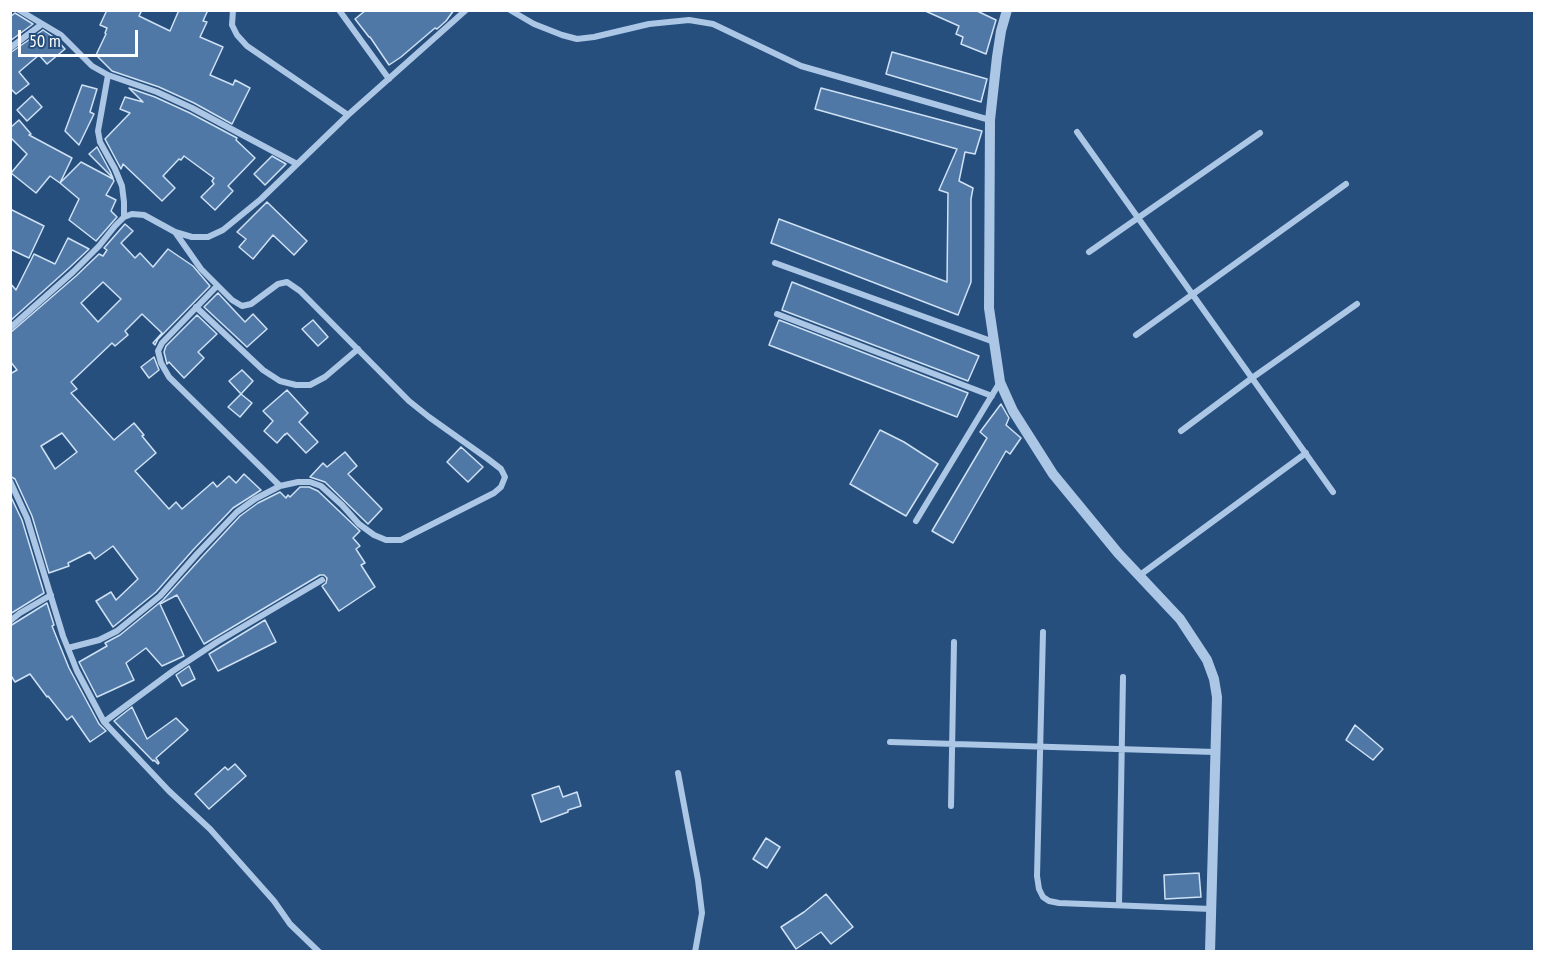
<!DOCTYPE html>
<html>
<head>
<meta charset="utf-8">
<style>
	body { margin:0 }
	#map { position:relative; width:1545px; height:962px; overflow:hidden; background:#274f7e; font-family:"PT Sans Narrow",sans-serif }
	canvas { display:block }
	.frame { position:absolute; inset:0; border:12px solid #fff; pointer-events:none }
	.scale { position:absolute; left:18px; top:30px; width:120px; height:27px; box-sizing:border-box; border:3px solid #fff; border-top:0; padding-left:8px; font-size:18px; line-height:21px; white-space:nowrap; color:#fff; -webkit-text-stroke:4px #274f7e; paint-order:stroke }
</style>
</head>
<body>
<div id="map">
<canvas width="1545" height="962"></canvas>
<div class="frame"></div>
<div class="scale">50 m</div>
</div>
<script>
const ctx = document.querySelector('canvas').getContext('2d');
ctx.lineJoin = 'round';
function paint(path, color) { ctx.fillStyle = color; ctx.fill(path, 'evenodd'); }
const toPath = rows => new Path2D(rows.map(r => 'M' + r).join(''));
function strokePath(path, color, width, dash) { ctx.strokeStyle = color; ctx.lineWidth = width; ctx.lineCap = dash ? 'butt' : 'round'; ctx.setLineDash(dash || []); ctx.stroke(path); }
const building = toPath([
	[107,10,142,10,139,16,170,31,179,10,208,10,203,21,207,22,200,37,223,47,210,75,233,85,235,80,250,88,232,124,194,103,159,87,112,71,96,55,106,34,105,33,107,28,100,25,107,10],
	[366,10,454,10,446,21,437,29,435,28,401,57,389,65,370,37,369,37,355,19,366,10],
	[923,10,975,10,996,20,986,54,961,44,963,37,956,34,959,26,923,10],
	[15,13,33,24,10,41,10,17,15,13],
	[43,30,55,38,65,49,47,64,39,55,19,72,29,84,16,94,10,88,10,53,43,30],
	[892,52,987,79,981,102,886,74,892,52],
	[82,85,97,89,90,112,94,114,79,145,65,131,82,85],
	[129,88,155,97,190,113,237,138,236,140,255,158,228,186,233,191,215,210,201,197,214,184,212,181,214,178,184,156,181,160,179,159,163,176,175,188,162,201,123,164,121,169,105,139,130,113,120,109,125,97,143,102,129,88],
	[821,88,982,131,975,154,965,152,959,181,973,188,971,199,971,282,958,315,771,243,779,219,947,282,948,193,939,190,957,149,815,109,821,88],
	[32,96,42,107,27,121,17,110,32,96],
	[19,120,31,134,29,135,72,158,60,183,50,176,36,193,11,173,27,154,10,137,10,128,19,120],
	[97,147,110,171,113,178,89,154,97,147],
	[272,156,286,164,265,185,254,174,272,156],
	[81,162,113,179,114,181,106,195,116,200,111,211,117,217,96,241,69,220,79,199,60,183,81,162],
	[267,202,307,241,294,255,273,235,253,259,239,247,246,239,237,232,267,202],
	[10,209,44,226,29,258,10,249,10,209],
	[125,224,133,231,121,243,135,258,140,253,153,267,168,249,193,266,210,286,158,339,155,345,153,343,162,333,142,314,125,331,128,335,115,346,112,343,71,382,77,389,71,393,114,440,134,423,144,435,142,436,156,453,135,471,169,509,176,502,182,509,213,482,217,487,229,476,236,483,244,474,261,490,233,508,193,550,156,592,113,627,96,601,111,592,116,600,138,579,113,546,95,559,90,552,68,563,69,566,49,573,32,516,15,479,10,476,10,374,17,370,10,361,10,333,76,276,99,254,103,256,107,250,104,248,125,224],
	[103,282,121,299,98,322,81,303,103,282],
	[62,433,77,452,55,469,41,446,62,433],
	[68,238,89,249,69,268,10,321,10,283,16,290,34,254,55,264,68,238],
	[792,282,979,356,968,381,782,310,792,282],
	[218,293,245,322,253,314,267,329,247,347,204,307,218,293],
	[197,315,217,334,198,352,204,358,184,378,169,362,167,364,164,352,166,346,197,315],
	[313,320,328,337,318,346,302,329,313,320],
	[779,320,968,393,957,417,769,345,779,320],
	[154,357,159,370,149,378,141,367,154,357],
	[242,370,253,381,241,394,229,381,242,370],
	[287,390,308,413,299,422,318,442,306,453,287,433,285,435,285,434,277,443,264,431,273,421,263,411,287,390],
	[241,394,252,403,240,417,228,407,241,394],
	[1001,404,1009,418,1006,425,1021,438,1010,454,1006,451,953,543,932,531,987,438,980,432,1001,404],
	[880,430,904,442,938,464,906,516,850,484,880,430],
	[461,447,483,467,468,482,447,462,461,447],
	[345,452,357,466,348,474,382,509,368,524,325,482,310,477,323,463,327,467,345,452],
	[300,487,309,487,318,491,360,531,353,538,360,546,356,549,365,563,361,565,375,587,339,611,322,586,326,583,327,578,324,575,320,575,204,644,177,595,160,604,184,656,162,666,146,648,126,663,134,680,97,697,79,662,107,646,105,643,120,635,163,600,201,558,240,516,258,503,280,492,286,498,288,495,290,497,300,487],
	[10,495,22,520,44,593,10,614,10,495],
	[47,603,54,625,52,626,69,668,99,724,106,731,90,742,72,716,67,720,48,696,47,697,30,674,15,682,10,674,10,626,47,603],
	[265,620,276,642,218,671,209,654,265,620],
	[189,666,195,679,182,686,176,675,189,666],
	[132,707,147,739,176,718,188,730,156,758,159,763,158,764,154,760,153,761,114,721,132,707],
	[1355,725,1383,749,1373,760,1346,740,1355,725],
	[235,764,246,776,209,809,195,794,225,767,228,770,235,764],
	[559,786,563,797,577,792,581,806,568,810,568,812,541,822,532,795,559,786],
	[766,838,780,847,767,868,753,859,766,838],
	[1199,873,1201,897,1165,899,1164,875,1199,873],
	[826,894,853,927,831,944,821,932,796,949,781,927,804,912,826,894]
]);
paint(building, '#4f78a6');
strokePath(building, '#cfe1f4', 1.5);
strokePath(toPath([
	[19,10,61,35,92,66,108,75,157,92,192,108,297,164],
	[233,10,232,25,237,35,247,46,348,115],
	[339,10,389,79],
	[510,10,534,24,562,35,577,39,594,37,649,24,689,20,713,24,801,66,990,120],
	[10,48,42,24],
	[108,75,98,131,100,142,115,169,122,186,124,202,124,217],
	[1077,132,1333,492],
	[1089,252,1260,133],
	[775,263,994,342],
	[217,286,162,343,158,351,161,363,169,377,280,486],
	[196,307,263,370,280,381,296,385,310,385,325,377,358,349],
	[777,314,992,396],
	[10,328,73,272,99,246,115,226,124,217,132,214,144,215,175,232,192,237,208,237,223,230,261,199,348,115,466,10],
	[1136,335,1346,184],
	[1181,431,1252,378,1357,304],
	[10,481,27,518,63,636,77,671,104,722,169,791,210,829,274,901,290,924,319,952],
	[916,521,1000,382],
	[1140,575,1306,453],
	[10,621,20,613,51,595],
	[1043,632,1037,876,1039,889,1043,897,1049,901,1059,903,1211,909],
	[68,648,99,640,117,631,160,596,197,554,237,512,255,499,280,486,298,482,310,482,321,486,342,505,359,524,374,535,386,540,401,540,494,493,501,487,505,477,501,469,488,459,429,417,409,401,300,291,287,282,278,284,251,304,242,306,232,300,201,269,175,232],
	[104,722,173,671,217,642,322,580],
	[890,742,1215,752],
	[678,773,698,880,702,913,695,952],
	[951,806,954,642],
	[1119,905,1123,677]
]), '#acc7e5', 6);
strokePath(toPath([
	[1007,10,1001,31,997,57,990,120,989,308,1000,382,1013,411,1053,474,1118,553,1180,619,1207,660,1214,679,1217,697,1210,952]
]), '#acc7e5', 10);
</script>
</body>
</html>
